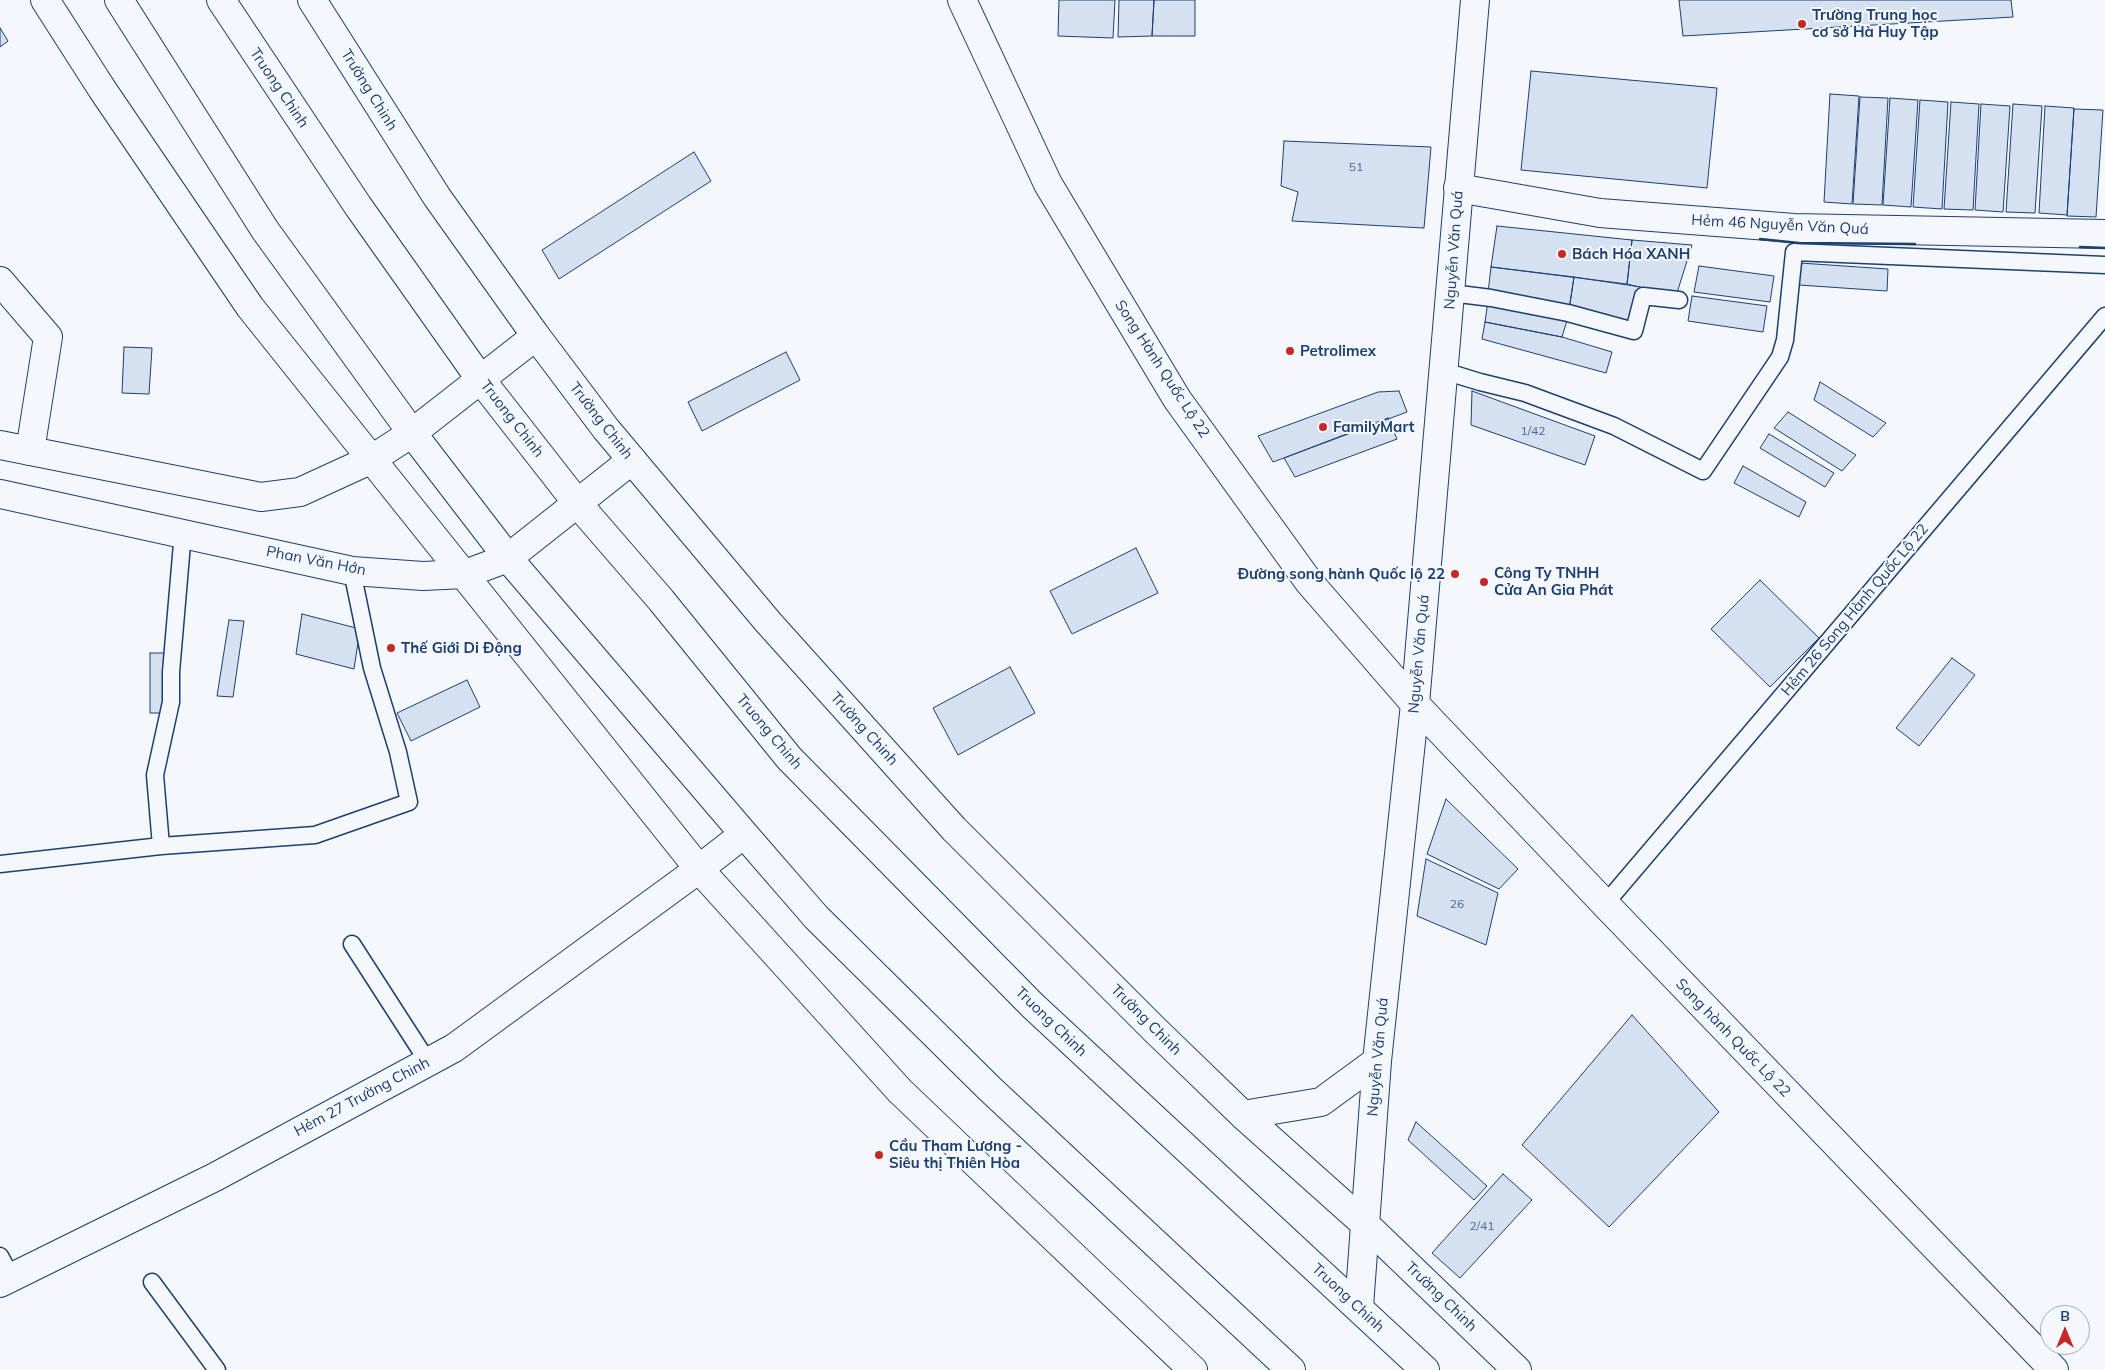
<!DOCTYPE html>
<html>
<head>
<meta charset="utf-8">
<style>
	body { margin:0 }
	#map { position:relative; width:2105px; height:1370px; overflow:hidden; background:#f4f7fb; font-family:Mulish,sans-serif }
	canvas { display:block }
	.north { position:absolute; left:2040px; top:1305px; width:50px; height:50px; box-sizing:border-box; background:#f4f7fb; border:1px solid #9eadc5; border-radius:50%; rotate:0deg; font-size:14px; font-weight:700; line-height:20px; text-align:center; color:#1d3f73 }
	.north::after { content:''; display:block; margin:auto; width:18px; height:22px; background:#c62828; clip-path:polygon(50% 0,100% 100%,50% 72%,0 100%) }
</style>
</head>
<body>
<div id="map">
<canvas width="2105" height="1370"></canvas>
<div class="north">B</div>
</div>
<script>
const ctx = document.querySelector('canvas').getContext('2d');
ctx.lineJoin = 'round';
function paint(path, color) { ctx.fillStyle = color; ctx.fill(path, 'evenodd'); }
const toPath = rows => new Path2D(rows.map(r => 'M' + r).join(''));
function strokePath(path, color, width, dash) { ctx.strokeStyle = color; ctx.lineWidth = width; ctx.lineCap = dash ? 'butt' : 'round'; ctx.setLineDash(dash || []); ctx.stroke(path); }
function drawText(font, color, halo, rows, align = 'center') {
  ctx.font = font + ' Mulish,sans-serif'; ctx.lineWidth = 4; ctx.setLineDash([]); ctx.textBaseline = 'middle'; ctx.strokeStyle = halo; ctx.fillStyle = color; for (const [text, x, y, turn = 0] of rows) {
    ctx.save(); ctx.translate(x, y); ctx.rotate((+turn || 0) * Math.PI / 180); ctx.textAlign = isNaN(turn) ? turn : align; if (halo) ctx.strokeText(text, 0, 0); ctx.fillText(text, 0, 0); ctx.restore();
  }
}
const building = toPath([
	[1059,0,1115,0,1113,38,1058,36,1059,0],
	[1119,0,1154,0,1152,36,1118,37,1119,0],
	[1154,0,1195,0,1195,36,1152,36,1154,0],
	[1679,0,2011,0,2013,17,1683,36,1679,0],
	[0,28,8,41,0,47,0,28],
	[1531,71,1717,88,1707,188,1521,170,1531,71],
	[1830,94,1859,96,1852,204,1824,202,1830,94],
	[1860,97,1888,98,1882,205,1853,204,1860,97],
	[1890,98,1918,100,1911,207,1883,205,1890,98],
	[1920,100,1948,102,1942,209,1913,207,1920,100],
	[1951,102,1979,104,1973,210,1944,209,1951,102],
	[1981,104,2010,106,2003,212,1975,210,1981,104],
	[2013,104,2042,106,2035,213,2006,212,2013,104],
	[2045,106,2074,108,2067,215,2039,213,2045,106],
	[2074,109,2103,110,2096,217,2067,216,2074,109],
	[1284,141,1431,147,1424,228,1292,221,1298,192,1281,186,1284,141],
	[694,152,711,181,559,279,542,250,694,152],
	[1497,226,1632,240,1627,284,1491,267,1497,226],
	[1632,240,1692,245,1676,296,1627,284,1632,240],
	[1800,263,1888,269,1887,291,1799,285,1800,263],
	[1699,266,1774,276,1770,302,1694,292,1699,266],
	[1491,267,1574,277,1569,310,1488,293,1491,267],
	[1574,277,1641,287,1631,321,1569,310,1574,277],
	[1692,296,1767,306,1763,332,1688,321,1692,296],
	[1488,301,1568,317,1562,337,1485,322,1488,301],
	[1485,322,1562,337,1612,352,1606,373,1482,339,1485,322],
	[124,347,152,348,149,394,122,393,124,347],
	[786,352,800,380,702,431,688,402,786,352],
	[1820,382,1886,423,1873,437,1814,400,1820,382],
	[1399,391,1407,412,1273,462,1258,436,1378,392,1399,391],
	[1472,391,1595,436,1585,465,1471,425,1472,391],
	[1788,412,1856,455,1842,471,1774,428,1788,412],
	[1388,418,1397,439,1295,477,1284,458,1388,418],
	[1769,434,1834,473,1825,487,1760,448,1769,434],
	[1743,466,1806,502,1799,517,1734,483,1743,466],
	[1136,548,1158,593,1072,634,1050,591,1136,548],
	[1760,580,1819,638,1770,687,1711,629,1760,580],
	[302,614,360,629,354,669,296,654,302,614],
	[229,620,244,621,233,697,217,696,229,620],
	[150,653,172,653,172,713,150,713,150,653],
	[1952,658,1975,675,1919,746,1896,728,1952,658],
	[1010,667,1035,713,958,755,933,708,1010,667],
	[467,680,480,707,411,741,397,713,467,680],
	[1446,799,1518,869,1499,889,1427,854,1446,799],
	[1426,859,1498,893,1486,945,1417,916,1426,859],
	[1632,1015,1719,1112,1609,1227,1522,1145,1632,1015],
	[1416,1122,1487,1186,1474,1200,1408,1140,1416,1122],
	[1503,1174,1532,1200,1460,1278,1432,1253,1503,1174]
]);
paint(building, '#d5e0f0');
strokePath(building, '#1d3f73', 1);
const lane = toPath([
	[1451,293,1491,298,1568,313,1634,331,1643,296,1679,300],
	[1444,371,1480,382,1525,393,1614,426,1703,471,1780,357,1785,340,1794,252,2105,265],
	[161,846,155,775,171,702,171,672,183,532],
	[0,864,161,846,315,835,409,802,398,752,372,668,352,571],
	[1605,904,2105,316],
	[352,944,428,1062],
	[0,1256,12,1278],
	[152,1282,217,1370]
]);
const street = toPath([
	[1458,188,1600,213,1794,228,2105,234],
	[0,281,48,337,30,451],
	[0,1283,215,1177,454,1048,699,869]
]);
const secondary = toPath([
	[962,0,1048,184,1177,399,1309,582,1415,704,1605,904,2054,1370],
	[0,445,261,497,300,492,372,459,412,433,536,336],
	[0,494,352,571,423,576,465,574,508,558,632,460],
	[1359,1307,1377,1061,1415,704,1475,0]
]);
const primary = toPath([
	[45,0,102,89,250,307,699,869,900,1091,1193,1370],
	[119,0,265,230,412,433,508,558,744,834,816,917,990,1089,1291,1370],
	[221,0,358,206,481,380,578,504,661,600,789,758,1032,1005,1425,1370],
	[312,0,437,197,536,336,606,429,768,622,954,829,1155,1030,1243,1115,1364,1223,1517,1370],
	[699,869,744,834],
	[1243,1115,1321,1102,1377,1061]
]);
strokePath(lane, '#1d3f73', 19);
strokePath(street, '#1d3f73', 30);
strokePath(secondary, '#1d3f73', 30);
strokePath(primary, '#1d3f73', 30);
strokePath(lane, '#f4f7fb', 16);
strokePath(street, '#f4f7fb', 28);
strokePath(secondary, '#f4f7fb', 28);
strokePath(primary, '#f4f7fb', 28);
strokePath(toPath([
	[1760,239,1799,243,1915,244],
	[2080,247,2105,248]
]), '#1d3f73', 2.5);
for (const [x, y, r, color] of [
	[1802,24,5,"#c62828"],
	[1562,254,5,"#c62828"],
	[1290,351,5,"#c62828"],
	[1323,427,5,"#c62828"],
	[1455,574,5,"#c62828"],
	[1484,582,5,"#c62828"],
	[391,648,5,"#c62828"],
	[879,1155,5,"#c62828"]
]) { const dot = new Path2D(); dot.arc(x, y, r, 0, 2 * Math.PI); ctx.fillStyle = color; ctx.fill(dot); strokePath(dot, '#f4f7fb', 2); }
drawText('12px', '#4b6792', null, [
	["51",1356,167],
	["1/42",1533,431],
	["26",1457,904],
	["2/41",1482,1226]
]);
drawText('bold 15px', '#1d3f73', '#f4f7fb', [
	["Trường Trung học",1812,15],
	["cơ sở Hà Huy Tập",1812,32],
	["Bách Hóa XANH",1572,254],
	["Petrolimex",1300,351],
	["FamilyMart",1333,427],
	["Công Ty TNHH",1494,573],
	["Cửa An Gia Phát",1494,590],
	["Đường song hành Quốc lộ 22",1445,574,"right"],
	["Thế Giới Di Động",401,648],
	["Cầu Tham Lương -",889,1146],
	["Siêu thị Thiên Hòa",889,1163]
], 'left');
drawText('15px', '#1d3f73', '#f4f7fb', [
	["Truong Chinh",279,88,56],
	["Trường Chinh",369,90,58],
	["Hẻm 46 Nguyễn Văn Quá",1780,225,3],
	["Nguyễn Văn Quá",1454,250,-86],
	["Song Hành Quốc Lộ 22",1162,369,57],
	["Truong Chinh",512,419,52],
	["Trường Chinh",601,421,52],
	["Phan Văn Hớn",316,561,11],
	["Hẻm 26 Song Hành Quốc Lộ 22",1855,610,-50],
	["Nguyễn Văn Quá",1419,654,-85],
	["Trường Chinh",864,729,48],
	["Truong Chinh",769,732,50],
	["Trường Chinh",1146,1020,45],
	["Truong Chinh",1051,1022,44],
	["Song hành Quốc Lộ 22",1733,1038,46],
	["Nguyễn Văn Quá",1378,1057,-85],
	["Hẻm 27 Trường Chinh",362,1097,-28],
	["Trường Chinh",1441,1297,44],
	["Truong Chinh",1348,1298,43]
]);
</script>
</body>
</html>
